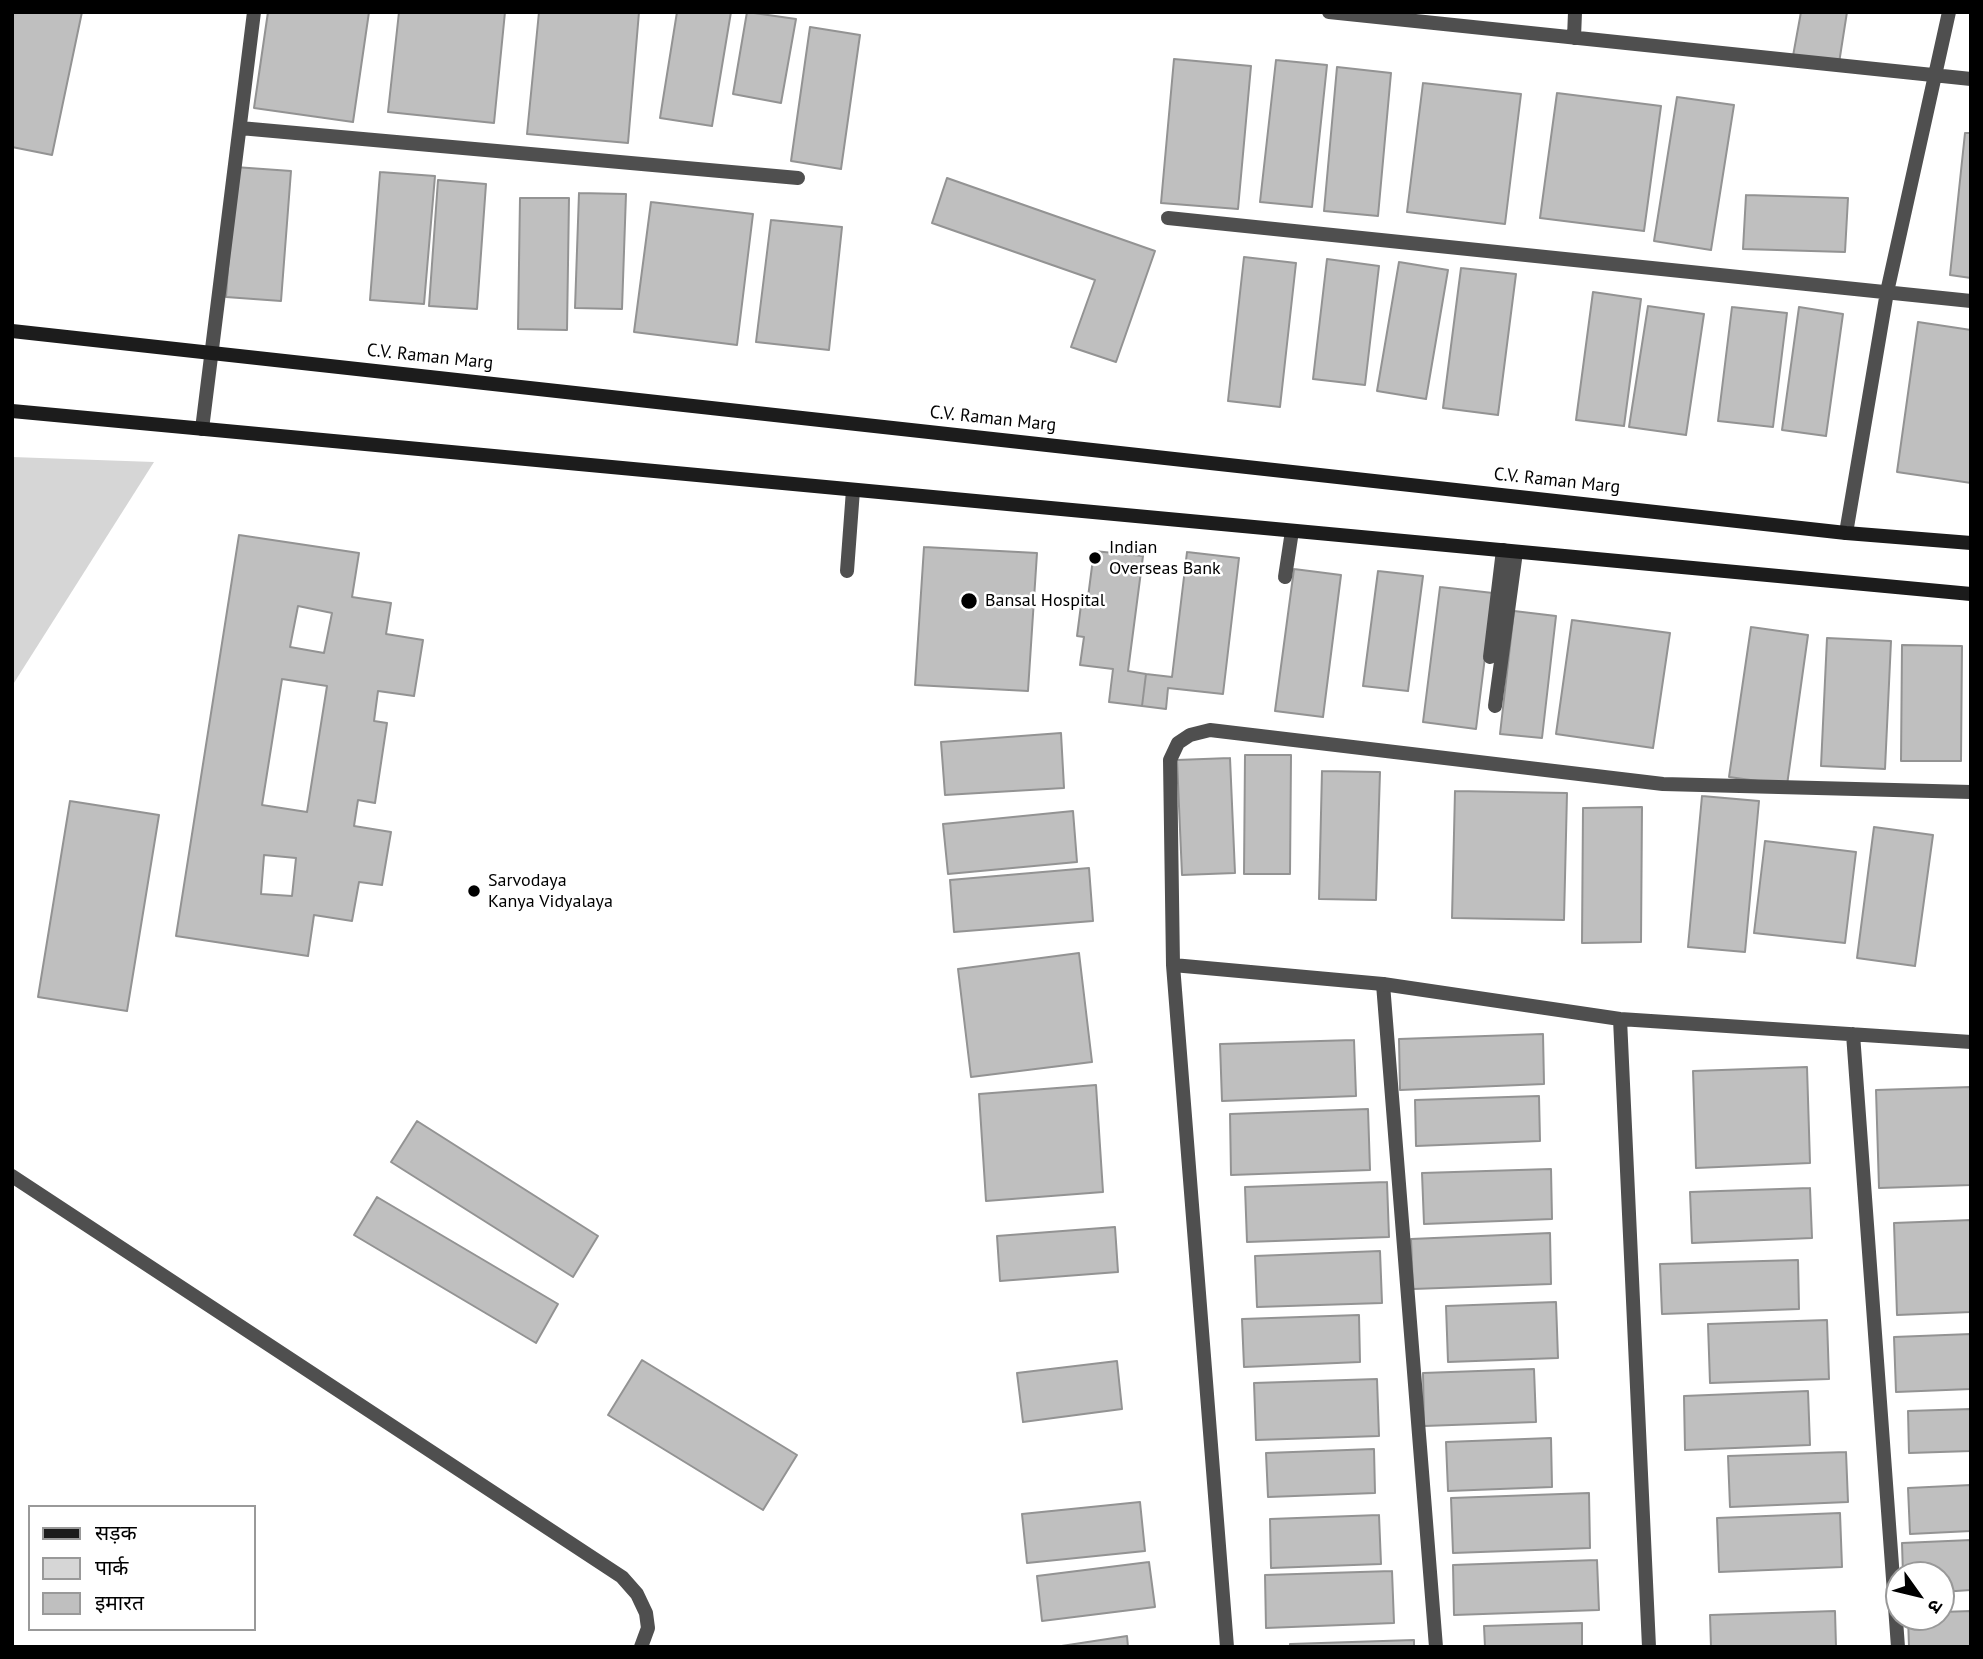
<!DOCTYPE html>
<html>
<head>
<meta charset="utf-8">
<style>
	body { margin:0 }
	#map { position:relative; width:1983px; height:1659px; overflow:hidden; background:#fff; font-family:"PT Sans","Noto Sans Devanagari",sans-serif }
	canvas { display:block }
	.frame { position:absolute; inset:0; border:14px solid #000; pointer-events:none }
	.legend { position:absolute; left:28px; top:1505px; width:228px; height:126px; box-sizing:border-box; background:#fff; border:2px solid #999; margin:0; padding:9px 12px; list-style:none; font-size:21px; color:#000 }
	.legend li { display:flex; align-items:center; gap:14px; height:35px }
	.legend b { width:35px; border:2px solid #999 }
	.north { position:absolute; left:1885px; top:1561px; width:70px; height:70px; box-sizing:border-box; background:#fff; border:2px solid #999; border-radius:50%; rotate:124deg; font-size:19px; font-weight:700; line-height:28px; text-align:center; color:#000 }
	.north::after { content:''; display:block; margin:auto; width:24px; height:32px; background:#000; clip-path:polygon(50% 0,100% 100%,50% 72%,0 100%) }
</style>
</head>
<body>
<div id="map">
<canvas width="1983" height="1659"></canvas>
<div class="frame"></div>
<ul class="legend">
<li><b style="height:9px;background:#1c1c1c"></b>सड़क</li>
<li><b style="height:19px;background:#d6d6d6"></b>पार्क</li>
<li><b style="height:19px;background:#bfbfbf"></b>इमारत</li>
</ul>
<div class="north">उ</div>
</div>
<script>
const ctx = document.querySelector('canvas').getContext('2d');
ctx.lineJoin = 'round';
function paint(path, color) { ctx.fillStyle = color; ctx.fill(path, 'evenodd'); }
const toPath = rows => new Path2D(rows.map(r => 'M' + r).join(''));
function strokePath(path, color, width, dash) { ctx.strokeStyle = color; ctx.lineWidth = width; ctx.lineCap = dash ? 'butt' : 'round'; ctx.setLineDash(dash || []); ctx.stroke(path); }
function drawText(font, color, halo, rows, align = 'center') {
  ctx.font = font + ' "PT Sans",sans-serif'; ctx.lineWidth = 5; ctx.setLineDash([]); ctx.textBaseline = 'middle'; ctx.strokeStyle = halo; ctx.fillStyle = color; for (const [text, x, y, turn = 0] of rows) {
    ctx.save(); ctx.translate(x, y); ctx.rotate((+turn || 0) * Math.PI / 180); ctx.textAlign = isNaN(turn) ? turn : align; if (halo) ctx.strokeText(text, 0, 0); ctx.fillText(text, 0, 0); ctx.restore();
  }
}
paint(toPath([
	[12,457,154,462,12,686]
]), '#d6d6d6');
const building = toPath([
	[12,12,82,12,52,155,12,147,12,12],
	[268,12,369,12,353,122,254,108,268,12],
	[399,12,505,12,494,123,388,112,399,12],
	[539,12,639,12,628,143,527,134,539,12],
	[677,12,731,12,712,126,660,118,677,12],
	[747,12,796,19,781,103,733,94,747,12],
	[1801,12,1847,12,1839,63,1793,56,1801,12],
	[810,27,860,35,841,169,791,161,810,27],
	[1174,59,1251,66,1238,209,1161,203,1174,59],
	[1276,60,1327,65,1312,207,1260,202,1276,60],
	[1337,67,1391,73,1378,216,1324,211,1337,67],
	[1423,83,1521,94,1505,224,1407,212,1423,83],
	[1557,93,1661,106,1644,231,1540,218,1557,93],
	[1677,97,1734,105,1711,250,1654,241,1677,97],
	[1965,133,1971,133,1971,278,1950,275,1965,133],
	[235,167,291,171,281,301,226,297,235,167],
	[380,172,435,176,424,304,370,300,380,172],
	[947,178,1155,251,1116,362,1071,347,1095,280,932,223,947,178],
	[438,180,486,184,477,309,429,306,438,180],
	[579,193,626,194,622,309,575,308,579,193],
	[1746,195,1848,198,1845,252,1743,249,1746,195],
	[520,198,569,198,567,330,518,329,520,198],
	[651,202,753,214,737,345,634,332,651,202],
	[771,220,842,227,829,350,756,342,771,220],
	[1244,257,1296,263,1280,407,1228,401,1244,257],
	[1327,259,1379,266,1365,385,1313,379,1327,259],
	[1399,262,1448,270,1426,399,1377,391,1399,262],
	[1461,268,1516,274,1498,415,1443,408,1461,268],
	[1593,292,1641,299,1624,426,1576,420,1593,292],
	[1648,306,1704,314,1686,435,1629,427,1648,306],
	[1732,307,1787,313,1773,427,1718,421,1732,307],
	[1799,307,1843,314,1826,436,1782,430,1799,307],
	[1918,322,1971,330,1971,483,1897,472,1918,322],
	[239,535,359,553,352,597,391,603,386,634,423,640,414,696,378,691,374,721,387,723,375,803,358,800,354,826,391,832,382,885,359,882,352,921,314,915,308,956,176,936,239,535],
	[298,606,332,613,324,653,290,647,298,606],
	[282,679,327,686,307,812,262,805,282,679],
	[264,855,296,858,292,896,261,894,264,855],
	[924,547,1037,553,1028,691,915,685,924,547],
	[1094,551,1143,556,1128,671,1146,674,1142,706,1109,702,1113,669,1080,665,1084,637,1077,636,1081,605,1087,605,1094,551],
	[1187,552,1239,558,1223,694,1168,688,1166,709,1142,706,1146,674,1172,677,1187,552],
	[1294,569,1341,575,1323,717,1275,711,1294,569],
	[1378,571,1423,576,1408,691,1363,686,1378,571],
	[1440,587,1493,593,1476,729,1423,722,1440,587],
	[1514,611,1556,616,1542,738,1500,734,1514,611],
	[1572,620,1670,633,1653,748,1556,734,1572,620],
	[1751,627,1808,635,1787,785,1729,777,1751,627],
	[1827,638,1891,641,1885,769,1821,766,1827,638],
	[1902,645,1962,646,1961,761,1901,761,1902,645],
	[1061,733,1064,788,945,795,941,742,1061,733],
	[1245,755,1291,755,1290,874,1244,874,1245,755],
	[1230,758,1235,873,1182,875,1177,760,1230,758],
	[1322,771,1380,772,1376,900,1319,899,1322,771],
	[1455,791,1567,793,1564,920,1452,918,1455,791],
	[1702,796,1759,801,1745,952,1688,947,1702,796],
	[70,801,159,815,127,1011,38,997,70,801],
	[1642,807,1641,942,1582,943,1583,808,1642,807],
	[1073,811,1077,862,948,874,943,824,1073,811],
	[1874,827,1933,835,1915,966,1857,958,1874,827],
	[1765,841,1856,852,1845,943,1754,933,1765,841],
	[1089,868,1093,921,954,932,950,880,1089,868],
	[1079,953,1092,1062,971,1077,958,969,1079,953],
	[1543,1034,1544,1084,1400,1090,1399,1039,1543,1034],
	[1354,1040,1356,1096,1222,1101,1220,1044,1354,1040],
	[1807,1067,1810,1163,1696,1168,1693,1071,1807,1067],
	[1096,1085,1103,1192,986,1201,979,1094,1096,1085],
	[1971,1087,1971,1185,1879,1188,1876,1090,1971,1087],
	[1539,1096,1540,1141,1416,1146,1415,1100,1539,1096],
	[1368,1109,1370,1170,1231,1175,1230,1114,1368,1109],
	[417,1121,598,1236,573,1277,391,1162,417,1121],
	[1551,1169,1552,1219,1424,1224,1422,1173,1551,1169],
	[1387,1182,1389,1237,1247,1242,1245,1187,1387,1182],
	[1810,1188,1812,1238,1692,1243,1690,1192,1810,1188],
	[377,1197,558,1304,536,1343,354,1235,377,1197],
	[1971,1220,1971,1312,1897,1315,1894,1223,1971,1220],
	[1115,1227,1118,1272,1000,1281,997,1236,1115,1227],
	[1550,1233,1551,1284,1413,1289,1411,1239,1550,1233],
	[1380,1251,1382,1303,1257,1307,1255,1256,1380,1251],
	[1798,1260,1799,1309,1662,1314,1660,1264,1798,1260],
	[1556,1302,1558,1358,1448,1362,1446,1306,1556,1302],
	[1359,1315,1360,1362,1244,1367,1242,1319,1359,1315],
	[1827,1320,1829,1379,1710,1383,1708,1324,1827,1320],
	[1971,1334,1971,1389,1896,1392,1894,1337,1971,1334],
	[642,1360,797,1455,763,1510,608,1415,642,1360],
	[1117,1361,1122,1409,1023,1422,1017,1373,1117,1361],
	[1534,1369,1536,1422,1424,1426,1423,1373,1534,1369],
	[1377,1379,1379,1436,1256,1440,1254,1383,1377,1379],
	[1808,1391,1810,1445,1685,1450,1684,1396,1808,1391],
	[1971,1409,1971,1451,1909,1453,1908,1411,1971,1409],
	[1551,1438,1552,1487,1448,1491,1446,1442,1551,1438],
	[1374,1449,1375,1493,1268,1497,1266,1453,1374,1449],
	[1846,1452,1848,1502,1730,1507,1728,1456,1846,1452],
	[1971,1485,1971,1531,1910,1534,1908,1488,1971,1485],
	[1589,1493,1590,1548,1453,1553,1451,1498,1589,1493],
	[1140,1502,1145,1551,1027,1563,1022,1514,1140,1502],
	[1840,1513,1842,1567,1719,1572,1717,1518,1840,1513],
	[1379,1515,1381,1564,1271,1568,1270,1519,1379,1515],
	[1971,1540,1971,1590,1941,1592,1941,1575,1903,1575,1902,1543,1971,1540],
	[1597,1560,1599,1610,1454,1615,1453,1565,1597,1560],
	[1149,1562,1155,1607,1042,1621,1037,1576,1149,1562],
	[1392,1571,1394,1623,1266,1628,1265,1575,1392,1571],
	[1835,1611,1836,1647,1711,1647,1710,1615,1835,1611],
	[1971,1611,1971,1647,1909,1647,1908,1617,1941,1617,1941,1612,1971,1611],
	[1582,1623,1582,1647,1485,1647,1484,1626,1582,1623],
	[1127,1636,1128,1647,1055,1647,1127,1636],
	[1414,1640,1414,1647,1290,1647,1290,1644,1414,1640]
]);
paint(building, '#bfbfbf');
strokePath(building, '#939393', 2);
strokePath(toPath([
	[847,571,853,490],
	[1285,577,1292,531],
	[1490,657,1503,550],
	[1495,706,1516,552],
	[1383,984,1436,1647],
	[12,1176,622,1577,637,1594,646,1613,648,1628,641,1647]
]), '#4f4f4f', 14);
strokePath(toPath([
	[1329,12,1971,79],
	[1574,38,1575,12],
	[240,128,798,178],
	[1168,218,1971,301],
	[202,429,254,12],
	[1846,533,1887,292,1949,12],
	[1173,965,1383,984,1620,1019,1971,1042],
	[1620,1019,1649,1647],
	[1853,1034,1898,1647],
	[1227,1647,1173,965,1170,760,1178,743,1190,735,1210,730,1663,784,1971,792]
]), '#4f4f4f', 14);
strokePath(toPath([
	[12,331,1846,533,1971,543],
	[12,411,1971,594]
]), '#1c1c1c', 14);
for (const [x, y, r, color] of [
	[1095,558,7,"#000"],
	[969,601,9,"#000"],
	[474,891,7,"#000"]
]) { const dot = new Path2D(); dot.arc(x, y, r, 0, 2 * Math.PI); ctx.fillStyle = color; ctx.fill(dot); strokePath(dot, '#fff', 2.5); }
drawText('18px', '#000', '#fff', [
	["C.V. Raman Marg",430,357,6],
	["C.V. Raman Marg",993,419,6],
	["C.V. Raman Marg",1557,481,6]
]);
drawText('18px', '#000', '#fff', [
	["Indian",1109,548],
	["Overseas Bank",1109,569],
	["Bansal Hospital",985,601],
	["Sarvodaya",488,881],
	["Kanya Vidyalaya",488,902]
], 'left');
</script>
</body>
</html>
